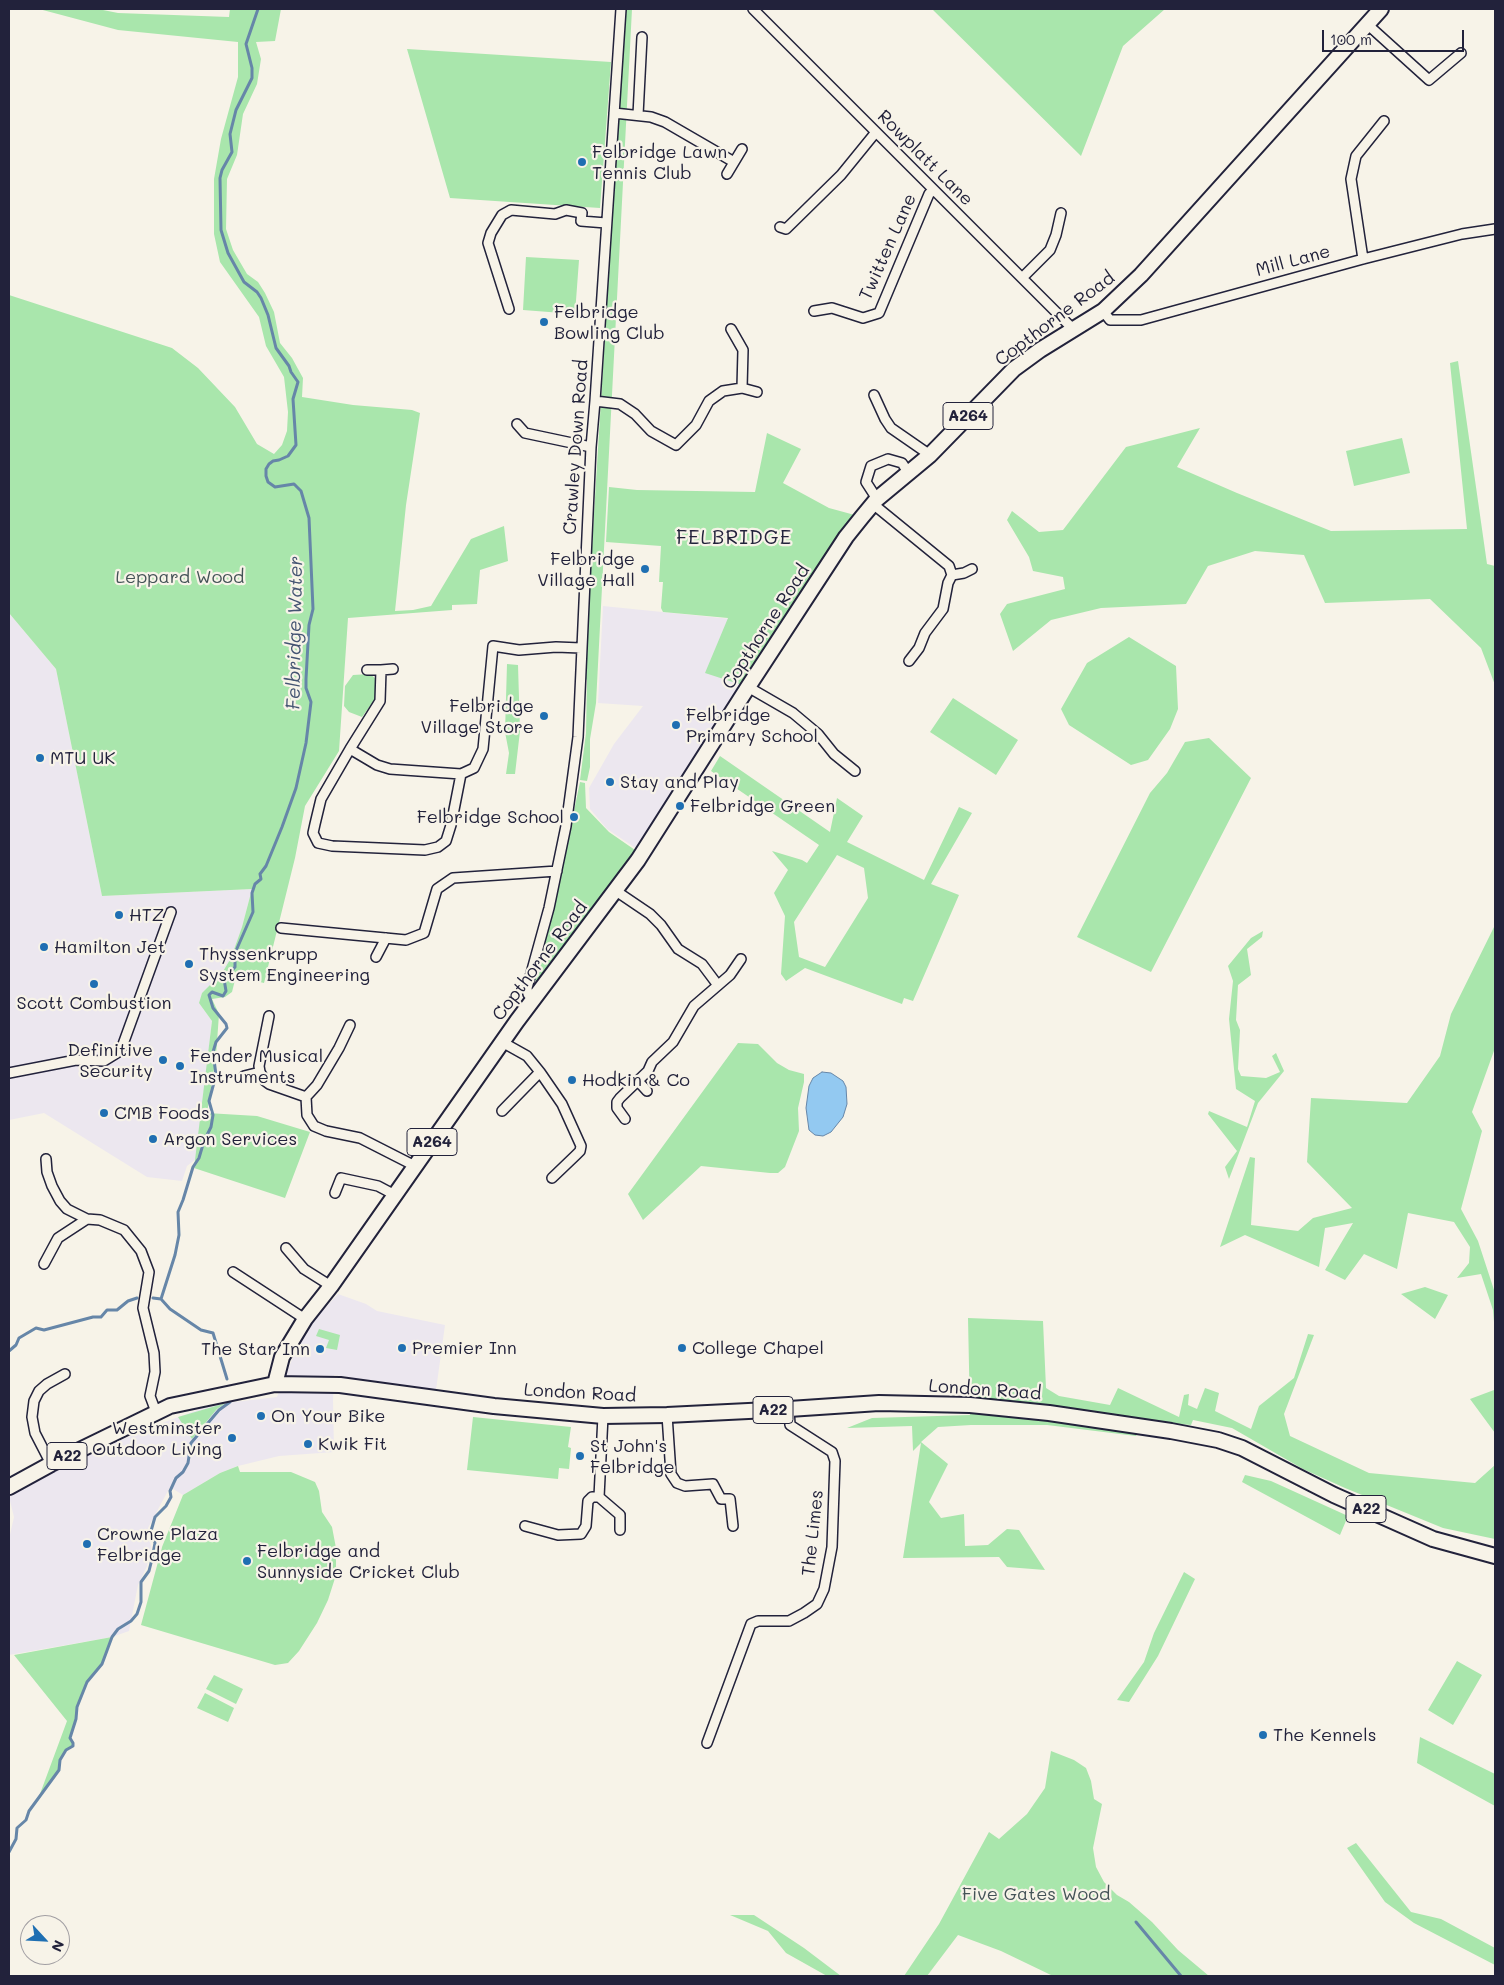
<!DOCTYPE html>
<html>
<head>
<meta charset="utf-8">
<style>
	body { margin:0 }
	#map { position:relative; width:1504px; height:1985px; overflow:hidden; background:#f7f3e8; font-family:Mali,sans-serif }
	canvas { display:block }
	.frame { position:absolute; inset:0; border:10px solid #22223b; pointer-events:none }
	.north { position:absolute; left:20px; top:1915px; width:50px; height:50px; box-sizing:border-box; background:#f7f3e8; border:1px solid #a29fa3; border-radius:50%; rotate:115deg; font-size:14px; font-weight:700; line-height:20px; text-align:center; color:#22223b }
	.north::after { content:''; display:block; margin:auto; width:18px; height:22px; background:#1f6fb2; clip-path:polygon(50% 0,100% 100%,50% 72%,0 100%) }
	.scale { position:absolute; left:1322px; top:30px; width:142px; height:22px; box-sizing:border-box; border:2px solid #22223b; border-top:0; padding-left:6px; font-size:15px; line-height:18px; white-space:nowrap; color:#22223b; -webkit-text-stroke:4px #f7f3e8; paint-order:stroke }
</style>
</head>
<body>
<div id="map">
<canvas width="1504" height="1985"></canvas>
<div class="frame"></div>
<div class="north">N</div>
<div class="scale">100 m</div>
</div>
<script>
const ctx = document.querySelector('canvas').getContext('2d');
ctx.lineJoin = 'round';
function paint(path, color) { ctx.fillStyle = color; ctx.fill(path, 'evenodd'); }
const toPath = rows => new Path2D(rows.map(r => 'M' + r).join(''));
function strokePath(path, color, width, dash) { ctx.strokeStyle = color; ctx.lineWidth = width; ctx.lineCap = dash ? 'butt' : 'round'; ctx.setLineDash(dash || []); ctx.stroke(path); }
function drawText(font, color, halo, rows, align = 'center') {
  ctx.font = font + ' Mali,sans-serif'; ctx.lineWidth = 4.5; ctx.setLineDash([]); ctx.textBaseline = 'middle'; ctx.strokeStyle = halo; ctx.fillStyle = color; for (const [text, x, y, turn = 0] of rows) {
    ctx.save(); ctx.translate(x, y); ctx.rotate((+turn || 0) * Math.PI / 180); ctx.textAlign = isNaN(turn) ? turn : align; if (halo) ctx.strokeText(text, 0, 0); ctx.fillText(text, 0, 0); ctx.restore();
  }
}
paint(toPath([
	[603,606,790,625,643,853,607,829,590,809,589,788,614,744,643,706,598,703],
	[9,613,56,669,102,896,252,889,242,927,231,958,222,973,202,993,199,1003,212,1021,196,1159,187,1166,182,1181,147,1177,44,1113,9,1120],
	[338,1294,366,1304,377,1311,445,1325,436,1390,334,1375,333,1400,334,1452,279,1456,238,1466,220,1473,183,1495,170,1487,148,1528,151,1547,147,1566,138,1585,129,1631,112,1637,9,1655,9,1539,14,1517,9,1497,79,1457,165,1422,203,1408,226,1403,277,1397,299,1342,312,1322]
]), '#ece7ef');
paint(toPath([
	[39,9,98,9,118,13,229,17,230,9,281,9,275,41,256,42,261,59,257,84,243,114,237,155,227,179,226,229,233,250,247,274,258,282,265,293,274,312,280,343,292,358,303,378,302,397,353,405,412,410,420,413,406,505,395,611,413,610,431,606,471,539,504,526,508,561,480,570,477,604,452,605,452,610,348,618,339,751,305,806,295,858,264,983,236,976,232,992,225,997,212,999,219,1014,216,1056,207,1113,257,1116,310,1132,285,1198,194,1168,212,1021,199,1003,202,993,222,973,231,958,242,927,252,889,102,896,56,669,9,613,9,295,172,348,198,368,235,407,257,444,274,454,282,445,287,431,288,412,284,377,266,346,259,317,220,262,214,234,214,179,221,139,238,77,238,42,118,30],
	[625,9,632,9,596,703,590,739,590,767,587,781,580,780,586,733,587,680,584,677],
	[932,9,1165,9,1123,46,1081,156],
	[407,49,611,62,600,208,450,198],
	[526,257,579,260,575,314,523,310],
	[1458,361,1487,564,1495,566,1495,685,1481,648,1430,599,1325,603,1304,555,1255,551,1208,566,1186,604,1101,608,1051,620,1013,651,1000,614,1007,604,1065,589,1063,577,1033,571,1029,557,1007,520,1012,511,1039,532,1063,530,1126,447,1200,428,1177,467,1237,493,1331,531,1467,529,1450,363],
	[767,433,801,449,783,483,829,508,862,517,748,687,705,673,728,618,663,612,661,608,663,582,659,582,661,546,606,542,609,487,637,490,755,492],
	[1402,438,1410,473,1354,486,1346,451],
	[1129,637,1176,666,1178,709,1170,729,1148,760,1131,765,1069,725,1061,709,1087,663],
	[507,664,518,665,520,731,515,774,506,774,509,753,505,732],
	[370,674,376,679,375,699,362,717,349,712,344,706,345,686,353,675],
	[953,698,1018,740,996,775,930,732],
	[1209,738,1251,778,1151,972,1077,937,1150,793,1167,773,1185,742],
	[720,756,830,832,837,798,863,816,847,842,924,880,959,807,972,813,931,884,959,895,913,1001,904,998,902,1004,805,968,786,981,781,974,785,916,774,893,788,870,772,851,802,860,807,863,819,845,711,771],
	[837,855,864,868,868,898,825,967,799,957,794,922],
	[580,782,585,783,586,808,609,832,635,850,630,857,632,859,541,982,538,982,534,980,535,977,554,907],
	[1495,925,1495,1048,1472,1112,1482,1131,1461,1209,1478,1241,1495,1293,1495,1334,1493,1310,1481,1274,1457,1278,1469,1263,1470,1247,1454,1222,1408,1213,1397,1269,1364,1254,1345,1280,1325,1270,1353,1223,1325,1228,1319,1267,1245,1235,1220,1247,1250,1157,1255,1158,1251,1225,1298,1231,1313,1218,1352,1208,1307,1162,1311,1098,1407,1103,1440,1056,1451,1014],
	[1263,931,1262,937,1247,949,1251,975,1238,985,1236,1020,1240,1030,1238,1069,1241,1076,1266,1078,1280,1072,1272,1056,1276,1053,1284,1071,1258,1103,1229,1179,1225,1167,1237,1151,1208,1114,1209,1111,1247,1127,1255,1101,1236,1089,1229,1019,1233,981,1228,966,1251,938],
	[738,1043,758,1044,777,1063,789,1070,804,1074,804,1082,798,1108,799,1131,785,1167,778,1173,770,1173,701,1166,643,1220,628,1194],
	[1425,1287,1448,1295,1435,1319,1401,1294],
	[968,1318,1043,1321,1046,1388,1059,1396,1110,1405,1118,1388,1179,1417,1184,1395,1189,1394,1188,1405,1197,1409,1205,1388,1219,1393,1215,1411,1251,1429,1259,1406,1294,1378,1308,1334,1314,1335,1284,1414,1290,1436,1369,1473,1475,1483,1495,1465,1495,1539,1443,1528,1345,1488,1303,1469,1232,1428,1193,1420,1191,1425,1144,1421,1136,1436,1047,1425,971,1425,938,1427,921,1442,948,1464,929,1502,941,1518,964,1514,965,1546,988,1545,1007,1529,1019,1530,1045,1570,1007,1567,999,1557,903,1558,921,1443,913,1451,912,1426,847,1428,872,1418,970,1415],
	[319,1329,340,1335,337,1350,326,1348,329,1340,316,1336],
	[1495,1386,1495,1433,1470,1399,1494,1390],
	[226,1403,217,1409,192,1439,178,1417],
	[473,1417,571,1427,568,1447,571,1448,569,1469,559,1468,558,1479,467,1470],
	[238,1466,240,1472,291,1472,315,1482,319,1491,322,1512,332,1527,336,1548,336,1575,328,1600,317,1623,299,1651,288,1663,275,1665,141,1625,162,1547,183,1495,220,1473],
	[1245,1475,1271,1481,1348,1516,1340,1535,1242,1482],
	[1184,1572,1195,1579,1158,1656,1129,1702,1117,1700,1144,1662,1154,1633],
	[112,1637,102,1664,87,1682,77,1707,76,1719,70,1737,73,1743,73,1746,66,1750,60,1760,59,1770,37,1802,67,1721,14,1655],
	[1457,1661,1482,1675,1453,1725,1428,1710],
	[214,1675,243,1689,236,1704,206,1689],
	[205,1693,234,1708,228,1722,197,1708],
	[1420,1737,1495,1774,1495,1806,1417,1763],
	[1051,1751,1074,1760,1086,1768,1091,1781,1094,1799,1102,1804,1093,1848,1096,1867,1104,1882,1117,1895,1129,1902,1152,1922,1178,1950,1209,1976,1053,1976,1001,1951,958,1935,927,1976,904,1976,939,1924,989,1832,999,1839,1027,1814,1045,1788],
	[1356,1843,1411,1912,1441,1919,1495,1948,1495,1965,1414,1923,1385,1902,1347,1848],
	[730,1915,754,1915,804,1948,841,1976,827,1976,786,1953,768,1931]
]), '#a9e6ac');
const water = toPath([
	[822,1072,831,1073,843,1081,846,1087,847,1104,843,1117,831,1132,823,1136,815,1135,809,1130,806,1108,809,1086,813,1078,822,1072]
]);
paint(water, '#93c9f1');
strokePath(water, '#6686a8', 1);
strokePath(toPath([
	[153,1298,161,1299,175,1255,179,1235,178,1212,183,1200,193,1167,199,1158,204,1141,211,1127,213,1115,209,1101,216,1075,213,1052,216,1042,227,1028,226,1024,213,1008,209,995,212,992,223,996,226,991,224,979,235,967,235,953,253,912,252,893,255,884,261,879,260,874,266,866,282,827,296,788,306,743,311,702,306,688,306,679,309,625,313,609,309,518,301,491,294,484,275,487,268,482,266,476,266,469,269,464,273,461,279,460,288,456,296,445,293,399,298,382,291,372,289,366,276,348,268,315,261,298,257,292,244,282,228,253,221,230,220,178,222,170,232,152,230,134,236,110,252,78,252,68,246,44,258,9],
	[161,1299,170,1309,201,1330,213,1333,227,1379],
	[9,1351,16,1345,19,1338,36,1328,44,1330,93,1317,101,1317,107,1310,117,1310,128,1301,137,1298],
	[9,1852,16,1839,17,1828,26,1820,29,1811,59,1770,60,1760,66,1750,73,1746,73,1743,70,1738,76,1719,77,1707,87,1682,102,1664,112,1637,118,1629,131,1621,137,1614,141,1602,141,1582,149,1571,152,1559,155,1543,151,1531,155,1517,166,1506,171,1497,170,1491,176,1478,183,1472,188,1463,191,1443,219,1410,230,1402],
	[1136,1922,1181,1976]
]), '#6686a8', 3);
const minor = toPath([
	[753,9,1074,330],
	[1367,24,1429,80,1461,53],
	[614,113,651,117,665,122,734,162],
	[638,115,642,37],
	[727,174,742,149],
	[780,227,786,229,841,175,876,132],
	[1363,259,1351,179,1356,156,1384,121],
	[1023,277,1050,250,1056,235,1061,213],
	[509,309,488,243,491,233,502,215,511,210,555,214,566,210,582,213,581,221,606,223],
	[814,311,832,308,863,318,879,313,929,194,933,190],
	[1103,311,1110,320,1141,320,1363,259,1462,234,1495,229],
	[731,329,743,350,742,388],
	[874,395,885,419,891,428,930,455],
	[595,401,620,404,635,414,651,431,676,445,696,425,709,401,723,391,742,388,757,392],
	[517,424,525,433,591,447],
	[877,499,866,482,871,466,888,459,902,463,908,472],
	[873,504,949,566,952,575,948,583,943,609,925,633,919,648,909,661],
	[952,575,964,573,972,569],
	[393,669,381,670,380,701,350,749,377,765,390,769,461,774,474,768,483,749,493,646,519,650,556,647,581,648],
	[367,670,381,670],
	[748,687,793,713,818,734,834,754,855,771],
	[350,749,321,799,315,824,313,833,318,843,332,846,425,850,438,847,446,841,451,825,461,774],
	[616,891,650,914,661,925,678,949,702,964,717,984],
	[281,928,406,940,424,933,437,889,453,878,557,871],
	[376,957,386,938],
	[533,999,528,994,527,988,549,908,566,826,578,737,591,447,595,401,621,9],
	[269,1016,259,1066,260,1072,265,1081,269,1084,306,1097],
	[350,1025,339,1048,317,1085,306,1097,307,1115,314,1126,326,1131,360,1138,415,1166],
	[502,1042,527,1056,540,1072,562,1104,581,1146,580,1151,576,1155,552,1178],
	[9,1073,76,1060,104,1061,117,1053,122,1047,171,912],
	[244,1076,260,1072],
	[638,1081,647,1091],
	[502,1111,540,1072],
	[625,1119,617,1108,617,1102,620,1098,648,1071,652,1062,673,1042,694,1006,730,975,741,959],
	[46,1159,47,1172,52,1186,60,1201,67,1209,87,1219,100,1220,124,1230,141,1251,149,1272,143,1308,154,1353,155,1372,150,1396,156,1412],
	[335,1193,341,1178,378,1186,395,1195],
	[286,1248,304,1269,331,1286],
	[44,1264,58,1238,87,1219],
	[233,1272,305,1319],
	[667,1415,671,1474,677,1483,685,1486,713,1484,721,1499,730,1499,733,1526],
	[603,1416,599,1497,620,1515,620,1530],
	[51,1464,35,1433,32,1417,34,1401,39,1391,47,1384,65,1374],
	[525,1526,558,1535,581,1534,586,1526,588,1501,592,1497,599,1497],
	[707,1743,751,1624,758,1621,789,1621,804,1613,817,1604,824,1589,832,1547,835,1461,832,1452,790,1425,789,1409]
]);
const highway = toPath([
	[275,1384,282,1357,305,1319,331,1286,517,1021,638,860,748,687,846,537,862,517,877,499,930,455,1014,369,1040,350,1103,311,1141,275,1381,9],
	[9,1487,51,1464,170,1406,275,1384,340,1385,494,1406,603,1416,667,1415,789,1409,879,1403,970,1405,1049,1413,1171,1431,1218,1440,1242,1448,1334,1495,1433,1539,1495,1556]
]);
strokePath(minor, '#22223b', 12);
strokePath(highway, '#22223b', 18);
strokePath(minor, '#f7f3e8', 9);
strokePath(highway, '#f7f3e8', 14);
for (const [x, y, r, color] of [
	[582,162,5,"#1f6fb2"],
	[544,322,5,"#1f6fb2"],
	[645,569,5,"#1f6fb2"],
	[544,716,5,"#1f6fb2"],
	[676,725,5,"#1f6fb2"],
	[40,758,5,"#1f6fb2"],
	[610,782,5,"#1f6fb2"],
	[680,806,5,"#1f6fb2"],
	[574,817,5,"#1f6fb2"],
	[119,915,5,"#1f6fb2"],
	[44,947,5,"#1f6fb2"],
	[189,964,5,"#1f6fb2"],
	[94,984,5,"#1f6fb2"],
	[163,1060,5,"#1f6fb2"],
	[180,1066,5,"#1f6fb2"],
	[572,1080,5,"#1f6fb2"],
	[104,1113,5,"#1f6fb2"],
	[153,1139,5,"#1f6fb2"],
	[402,1348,5,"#1f6fb2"],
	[682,1348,5,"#1f6fb2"],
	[320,1349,5,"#1f6fb2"],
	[261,1416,5,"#1f6fb2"],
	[232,1438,5,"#1f6fb2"],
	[308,1444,5,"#1f6fb2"],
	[580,1456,5,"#1f6fb2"],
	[87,1544,5,"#1f6fb2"],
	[247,1561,5,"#1f6fb2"],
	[1263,1735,5,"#1f6fb2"]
]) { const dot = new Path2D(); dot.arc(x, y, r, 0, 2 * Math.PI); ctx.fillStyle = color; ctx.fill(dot); strokePath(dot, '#f7f3e8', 2); }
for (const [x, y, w] of [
	[968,416,50],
	[432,1142,50],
	[773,1410,40],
	[67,1456,40],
	[1366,1509,40]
]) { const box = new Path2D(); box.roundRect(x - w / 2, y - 13.5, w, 27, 4); ctx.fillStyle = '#f7f3e8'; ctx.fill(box); strokePath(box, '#22223b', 1); }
drawText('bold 16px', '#22223b', null, [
	["A264",968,416],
	["A264",432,1142],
	["A22",773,1410],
	["A22",67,1456],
	["A22",1366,1509]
]);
drawText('18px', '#22223b', '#f7f3e8', [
	["Felbridge Lawn",592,152],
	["Tennis Club",592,173],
	["Felbridge",554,312],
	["Bowling Club",554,333],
	["Felbridge",635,559,"right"],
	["Village Hall",635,580,"right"],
	["Felbridge",534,706,"right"],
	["Village Store",534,727,"right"],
	["Felbridge",686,715],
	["Primary School",686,736],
	["MTU UK",50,758],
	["Stay and Play",620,782],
	["Felbridge Green",690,806],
	["Felbridge School",564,817,"right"],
	["HTZ",129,915],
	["Hamilton Jet",54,947],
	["Thyssenkrupp",199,954],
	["System Engineering",199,975],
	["Scott Combustion",94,1003,"center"],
	["Definitive",153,1050,"right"],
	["Security",153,1071,"right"],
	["Fender Musical",190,1056],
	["Instruments",190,1077],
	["Hodkin & Co",582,1080],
	["CMB Foods",114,1113],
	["Argon Services",163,1139],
	["Premier Inn",412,1348],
	["College Chapel",692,1348],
	["The Star Inn",310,1349,"right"],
	["On Your Bike",271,1416],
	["Westminster",222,1428,"right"],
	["Outdoor Living",222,1449,"right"],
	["Kwik Fit",318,1444],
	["St John's",590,1446],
	["Felbridge",590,1467],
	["Crowne Plaza",97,1534],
	["Felbridge",97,1555],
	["Felbridge and",257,1551],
	["Sunnyside Cricket Club",257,1572],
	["The Kennels",1273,1735]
], 'left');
drawText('18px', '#22223b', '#f7f3e8', [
	["Rowplatt Lane",925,158,45],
	["Twitten Lane",888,247,-66],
	["Mill Lane",1293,261,-15],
	["Copthorne Road",1055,319,-37],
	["Crawley Down Road",576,447,-86],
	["Copthorne Road",766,627,-57],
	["Copthorne Road",540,961,-53],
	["London Road",985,1390,4],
	["London Road",580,1393,3],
	["The Limes",813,1533,-84]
]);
drawText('18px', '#445357', '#f7f3e8', [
	["Leppard Wood",180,577],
	["Five Gates Wood",1036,1894]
]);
drawText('italic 19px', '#445472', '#f7f3e8', [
	["Felbridge Water",295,633,-89]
]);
ctx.letterSpacing = '1px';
drawText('20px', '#22223b', '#f7f3e8', [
	["FELBRIDGE",734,538]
]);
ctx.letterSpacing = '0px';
</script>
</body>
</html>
